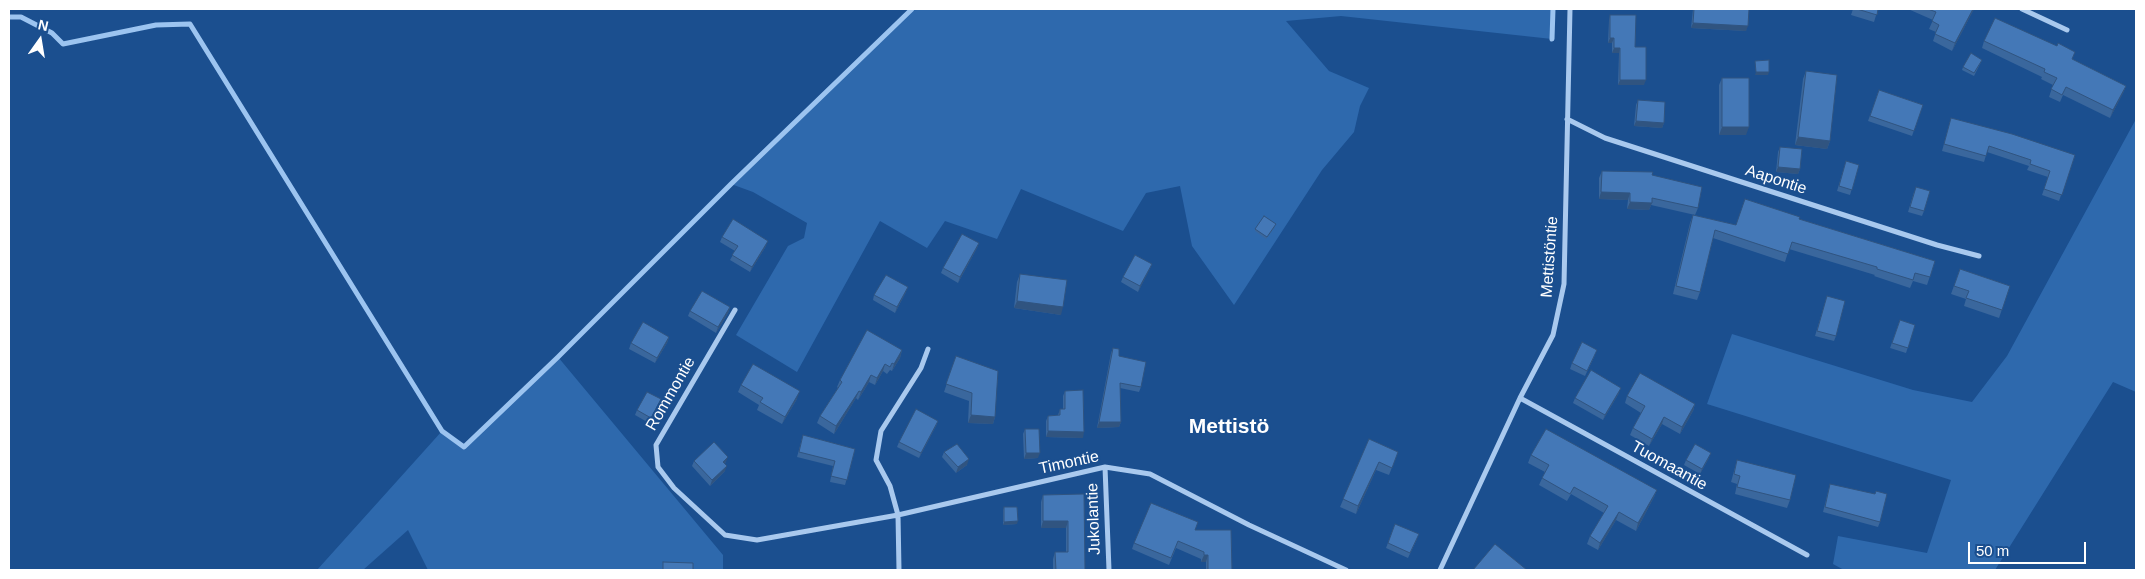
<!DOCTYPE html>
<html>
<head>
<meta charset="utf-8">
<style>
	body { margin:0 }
	#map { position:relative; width:2145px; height:579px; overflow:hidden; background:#1b4f8f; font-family:Helvetica,sans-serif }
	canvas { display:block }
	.frame { position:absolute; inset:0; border:10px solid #fff; pointer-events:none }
	.north { position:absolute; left:15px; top:15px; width:50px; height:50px; -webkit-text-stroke:4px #1b4f8f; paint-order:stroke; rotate:13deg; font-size:14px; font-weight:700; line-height:20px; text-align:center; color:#fff }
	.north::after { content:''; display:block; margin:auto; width:18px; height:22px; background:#fff; clip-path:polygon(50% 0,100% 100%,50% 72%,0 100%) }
	.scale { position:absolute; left:1968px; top:542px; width:118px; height:22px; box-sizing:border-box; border:2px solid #fff; border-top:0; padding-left:6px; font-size:15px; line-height:18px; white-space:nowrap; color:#fff; -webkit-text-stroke:4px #1b4f8f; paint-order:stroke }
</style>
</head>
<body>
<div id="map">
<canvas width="2145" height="579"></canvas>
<div class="frame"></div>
<div class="north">N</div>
<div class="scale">50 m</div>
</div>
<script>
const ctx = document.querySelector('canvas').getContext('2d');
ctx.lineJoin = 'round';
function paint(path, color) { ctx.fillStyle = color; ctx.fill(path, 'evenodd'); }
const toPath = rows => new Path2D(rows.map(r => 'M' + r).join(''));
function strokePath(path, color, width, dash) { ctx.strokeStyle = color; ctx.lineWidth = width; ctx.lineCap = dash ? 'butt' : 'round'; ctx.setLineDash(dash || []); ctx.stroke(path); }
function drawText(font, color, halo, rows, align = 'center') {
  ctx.font = font + ' Helvetica,sans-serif'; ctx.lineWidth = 4; ctx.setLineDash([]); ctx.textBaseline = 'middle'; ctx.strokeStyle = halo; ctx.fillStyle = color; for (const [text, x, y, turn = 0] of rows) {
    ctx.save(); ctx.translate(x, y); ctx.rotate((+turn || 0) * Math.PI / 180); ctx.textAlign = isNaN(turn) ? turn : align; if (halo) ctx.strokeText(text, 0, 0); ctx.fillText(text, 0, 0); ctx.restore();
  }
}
paint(toPath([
	[912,9,1553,9,1552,39,1341,16,1286,21,1329,71,1369,88,1360,106,1354,132,1322,170,1234,305,1192,246,1180,186,1146,193,1123,231,1021,189,997,239,945,221,927,248,880,221,797,372,736,335,788,246,804,238,807,223,753,192,731,184],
	[2136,119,2136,392,2113,382,1995,570,1844,570,1833,564,1838,536,1927,553,1951,480,1707,404,1732,334,1913,390,1972,402,2007,356],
	[558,357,723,555,723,570,428,570,408,530,363,570,317,570,442,431,464,447]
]), '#2e69ad');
strokePath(toPath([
	[9,17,21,17,52,33,63,44,156,25,190,24,442,431,464,447,558,357,731,184,912,9],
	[1552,39,1553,9]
]), '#9cc4f0', 5);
strokePath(toPath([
	[2022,9,2067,30],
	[1567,119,1605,138,1937,245,1979,256],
	[735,310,656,445,658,467,674,488,725,535,757,540,898,515,1105,467,1150,474,1249,525,1346,570],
	[1520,398,1807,555],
	[1105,467,1109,570],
	[899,570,898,515,890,486,876,460,881,431,921,368,928,349],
	[1440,570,1520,398,1553,335,1564,284,1570,9]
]), '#a9c9ee', 5);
paint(toPath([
	[1693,9,1749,9,1746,31,1691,28],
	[1853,9,1878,9,1874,22,1851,15],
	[1908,9,1974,9,1952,51,1933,41,1936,32,1929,29,1933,20],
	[1610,15,1635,47,1644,85,1618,85,1619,53,1612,53,1612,43,1608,43,1609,20],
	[1984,41,2057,46,2075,52,2072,59,2126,86,2123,93,2110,118,2063,95,2060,102,2049,97,2053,85,2041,79,2042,77,1982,48],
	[1982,60,1974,76,1962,70,1963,67],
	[1806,71,1830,141,1827,149,1795,145,1803,79],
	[1722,78,1746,135,1719,135,1719,85],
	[1879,90,1923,105,1912,136,1868,121],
	[1638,100,1664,123,1662,128,1634,126,1636,105],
	[1951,118,2075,155,2059,201,2042,195,2048,177,2027,170,2029,166,1987,152,1984,162,1942,151],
	[1780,147,1800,169,1798,174,1776,172,1778,152],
	[1846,161,1859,165,1850,195,1837,191],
	[1602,171,1652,175,1698,208,1695,215,1651,205,1649,210,1627,209,1628,200,1599,199,1599,178],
	[1914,192,1924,211,1922,216,1908,212],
	[1693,215,1736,225,1799,219,1935,261,1927,285,1913,281,1910,288,1874,276,1875,275,1789,249,1785,262,1713,238,1700,292,1697,300,1673,294,1690,223],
	[1275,227,1266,239,1255,231,1255,229],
	[722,237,766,246,750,272,730,260,735,251,720,242],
	[979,243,977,248,958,283,941,273,943,268],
	[1152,264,1138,292,1121,282,1123,277],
	[1960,269,2010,286,1999,318,1964,306,1966,299,1951,294],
	[1020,274,1061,315,1014,308,1017,282],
	[906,292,895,313,873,300,874,295],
	[1827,296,1836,336,1834,341,1815,336],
	[730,307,728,313,716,333,688,316,690,311],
	[1900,320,1915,325,1906,353,1890,348],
	[669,337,667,343,655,363,629,349,631,343],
	[1113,348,1141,387,1139,392,1120,388,1121,422,1119,427,1097,428,1111,353],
	[902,350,900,358,892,371,890,370,887,374,883,371,875,385,869,382,858,400,856,398,834,434,817,423,820,416,838,388,837,387,840,380],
	[1595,355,1585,376,1570,369,1572,363],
	[956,356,995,417,993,424,968,423,969,401,944,392],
	[741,385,797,399,782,424,757,410,759,405,738,392],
	[1065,391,1083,438,1046,437,1046,421,1048,416,1058,415,1060,409,1063,409,1063,396],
	[1619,393,1603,420,1573,403,1575,398],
	[1627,396,1695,404,1693,411,1680,434,1662,424,1649,446,1630,435,1633,428,1641,413,1625,403],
	[661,399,660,404,649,423,635,415,637,410],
	[938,421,936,426,919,458,897,447,899,442],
	[1025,429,1038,458,1024,459,1023,434],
	[803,435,855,449,845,485,830,482,833,466,797,457],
	[1369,439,1398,452,1389,475,1376,470,1356,514,1340,507],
	[944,452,967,465,956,473,942,457],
	[1531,455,1657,490,1654,497,1636,531,1616,520,1598,550,1587,544,1590,536,1604,513,1571,494,1567,501,1539,485,1545,472,1528,463],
	[1709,458,1700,474,1684,465,1686,460],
	[1737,460,1790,500,1787,508,1735,494,1737,484,1731,482],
	[694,461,726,462,725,463,725,471,710,486,692,466],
	[1830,484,1880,522,1878,527,1823,512],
	[1084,494,1085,570,1053,570,1053,559,1055,552,1066,552,1066,528,1041,528,1041,502,1043,495],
	[1004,507,1017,524,1003,525,1003,510],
	[1395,524,1417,539,1408,558,1386,548],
	[1195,530,1232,570,1206,570,1206,562,1201,562,1201,559,1176,548,1169,565,1132,549,1134,543]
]), '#3a679d');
paint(toPath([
	[1973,9,1974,9,1952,51,1955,43],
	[1693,23,1748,26,1746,31,1691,28],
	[1610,38,1614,38,1612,43,1608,43],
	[1614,48,1620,48,1619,53,1612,53],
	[1756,72,1769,72,1768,75,1755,75],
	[1620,80,1646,80,1644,85,1618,85],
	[2126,86,2123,93,2110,118,2113,110],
	[1636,121,1664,123,1662,128,1634,126],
	[1722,127,1749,127,1746,135,1719,135],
	[1798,137,1830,141,1827,149,1795,145],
	[1778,167,1800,169,1798,174,1776,172],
	[1601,192,1630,193,1628,200,1599,199],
	[1630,202,1652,203,1649,210,1627,209],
	[768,241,766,246,750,272,752,267],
	[979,243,977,248,958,283,960,277],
	[1152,264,1150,269,1138,292,1140,286],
	[908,287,906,292,895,313,897,307],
	[1017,301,1063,307,1061,315,1014,308],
	[730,307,728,313,716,333,718,327],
	[669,337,667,343,655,363,657,358],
	[902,350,900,358,892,371,894,364],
	[885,364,883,371,875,385,877,378],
	[871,375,869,382,858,400,861,392],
	[1621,388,1619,393,1603,420,1605,415],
	[800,391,797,399,782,424,785,417],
	[859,391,856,398,834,434,836,426],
	[661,399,660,404,649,423,651,418],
	[1695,404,1693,411,1680,434,1682,427],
	[971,415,995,417,993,424,968,423],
	[1664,417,1662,424,1649,446,1652,439],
	[938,421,936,426,919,458,921,453],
	[1099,422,1121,422,1119,427,1097,428],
	[1048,431,1084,432,1083,438,1046,437],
	[1026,453,1040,453,1038,458,1024,459],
	[1711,453,1709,458,1700,474,1702,469],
	[728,457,726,462,721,467,723,462],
	[969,459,967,465,956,473,958,467],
	[1379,462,1376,470,1356,514,1358,506],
	[727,466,725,471,710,486,712,480],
	[1657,490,1654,497,1636,531,1638,523],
	[1619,512,1616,520,1598,550,1600,543],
	[1018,521,1017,524,1003,525,1004,522],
	[1043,521,1068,521,1066,528,1041,528],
	[1204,555,1208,555,1206,562,1201,562]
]), '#305480');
const building = toPath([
	[1694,9,1749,9,1748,26,1693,23,1694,9],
	[1857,9,1878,9,1877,15,1857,9],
	[1928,9,1973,9,1955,43,1935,34,1939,25,1932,21,1936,12,1928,9],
	[1610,15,1636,15,1635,47,1646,47,1646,80,1620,80,1620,48,1614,48,1614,38,1610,38,1610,15],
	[1995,18,2057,46,2058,43,2075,52,2072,59,2126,86,2113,110,2066,87,2062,95,2051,89,2057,78,2044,72,2045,69,1984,41,1995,18],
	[1971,53,1982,60,1974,73,1963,67,1971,53],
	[1769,60,1769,72,1756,72,1755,61,1769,60],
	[1806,71,1837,75,1830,141,1798,137,1806,71],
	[1722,78,1749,78,1749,127,1722,127,1722,78],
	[1879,90,1923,105,1914,131,1870,116,1879,90],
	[1638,100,1665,102,1664,123,1636,121,1638,100],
	[1951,118,2012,134,2075,155,2062,195,2044,189,2050,171,2030,164,2031,160,1989,146,1986,156,1944,144,1951,118],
	[1780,147,1802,149,1800,169,1778,167,1780,147],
	[1846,161,1859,165,1852,190,1839,186,1846,161],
	[1602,171,1653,172,1652,175,1702,187,1698,208,1652,198,1652,203,1630,202,1630,193,1601,192,1602,171],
	[1916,187,1930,191,1924,211,1910,207,1916,187],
	[1745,199,1800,217,1799,219,1935,261,1930,277,1915,273,1913,280,1877,269,1877,267,1792,242,1788,254,1715,230,1700,292,1676,286,1693,215,1736,225,1745,199],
	[1264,216,1276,224,1267,237,1255,229,1264,216],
	[733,219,768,241,752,267,732,255,738,246,722,237,733,219],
	[962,234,979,243,960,277,943,268,962,234],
	[1135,255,1152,264,1140,286,1123,277,1135,255],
	[1960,269,2010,286,2002,310,1966,298,1969,291,1954,286,1960,269],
	[1020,274,1067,280,1063,307,1017,301,1020,274],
	[886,275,908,287,897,307,874,295,886,275],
	[702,291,730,307,718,327,690,311,702,291],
	[1827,296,1845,301,1836,336,1817,331,1827,296],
	[1900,320,1915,325,1908,348,1892,343,1900,320],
	[643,322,669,337,657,358,631,343,643,322],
	[867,330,902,350,894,364,892,363,890,367,885,364,877,378,871,375,861,392,859,391,836,426,820,416,842,382,840,380,867,330],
	[1582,342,1597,350,1587,371,1572,363,1582,342],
	[1113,348,1119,349,1119,356,1146,362,1141,387,1120,383,1121,422,1099,422,1113,348],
	[956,356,998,371,995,417,971,415,972,393,946,384,956,356],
	[753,364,800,391,785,417,760,402,763,398,741,385,753,364],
	[1591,370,1621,388,1605,415,1575,398,1591,370],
	[1640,373,1695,404,1682,427,1664,417,1652,439,1633,428,1645,406,1627,396,1640,373],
	[1083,390,1084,432,1048,431,1048,416,1060,415,1060,409,1065,409,1065,391,1083,390],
	[647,392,661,399,651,418,637,410,647,392],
	[916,409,938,421,921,453,899,442,916,409],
	[1025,429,1039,429,1040,453,1026,453,1025,429],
	[1546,429,1657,490,1638,523,1619,512,1600,543,1590,536,1608,506,1574,487,1570,494,1542,478,1549,465,1531,455,1546,429],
	[803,435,855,449,847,480,831,476,835,461,799,452,803,435],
	[1369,439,1398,452,1392,468,1379,462,1358,506,1343,499,1369,439],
	[714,442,728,457,723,462,727,466,712,480,694,461,714,442],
	[957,444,969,459,958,467,944,452,957,444],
	[1695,444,1711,453,1702,469,1686,460,1695,444],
	[1737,460,1796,475,1790,500,1737,487,1740,476,1734,474,1737,460],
	[1830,484,1875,494,1876,491,1887,494,1880,522,1825,507,1830,484],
	[1084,494,1085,570,1056,570,1055,552,1068,552,1068,521,1043,521,1043,495,1084,494],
	[1151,503,1198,522,1195,530,1231,530,1232,570,1208,570,1208,555,1204,555,1204,552,1178,541,1171,558,1134,543,1151,503],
	[1004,507,1017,507,1018,521,1004,522,1004,507],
	[1395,524,1419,534,1410,553,1388,543,1395,524],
	[1495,544,1527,570,1473,570,1495,544],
	[663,562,693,563,693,570,663,570,663,562]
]);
paint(building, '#4478b7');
strokePath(building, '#305480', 1);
drawText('16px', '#fff', '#1b4f8f', [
	["Aapontie",1776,180,18],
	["Mettistöntie",1550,257,-86],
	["Rommontie",671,394,-60],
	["Timontie",1069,463,-12],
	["Tuomaantie",1669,466,29],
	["Jukolantie",1094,519,-92]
]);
drawText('bold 21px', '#fff', '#1b4f8f', [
	["Mettistö",1229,427]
]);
</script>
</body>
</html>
